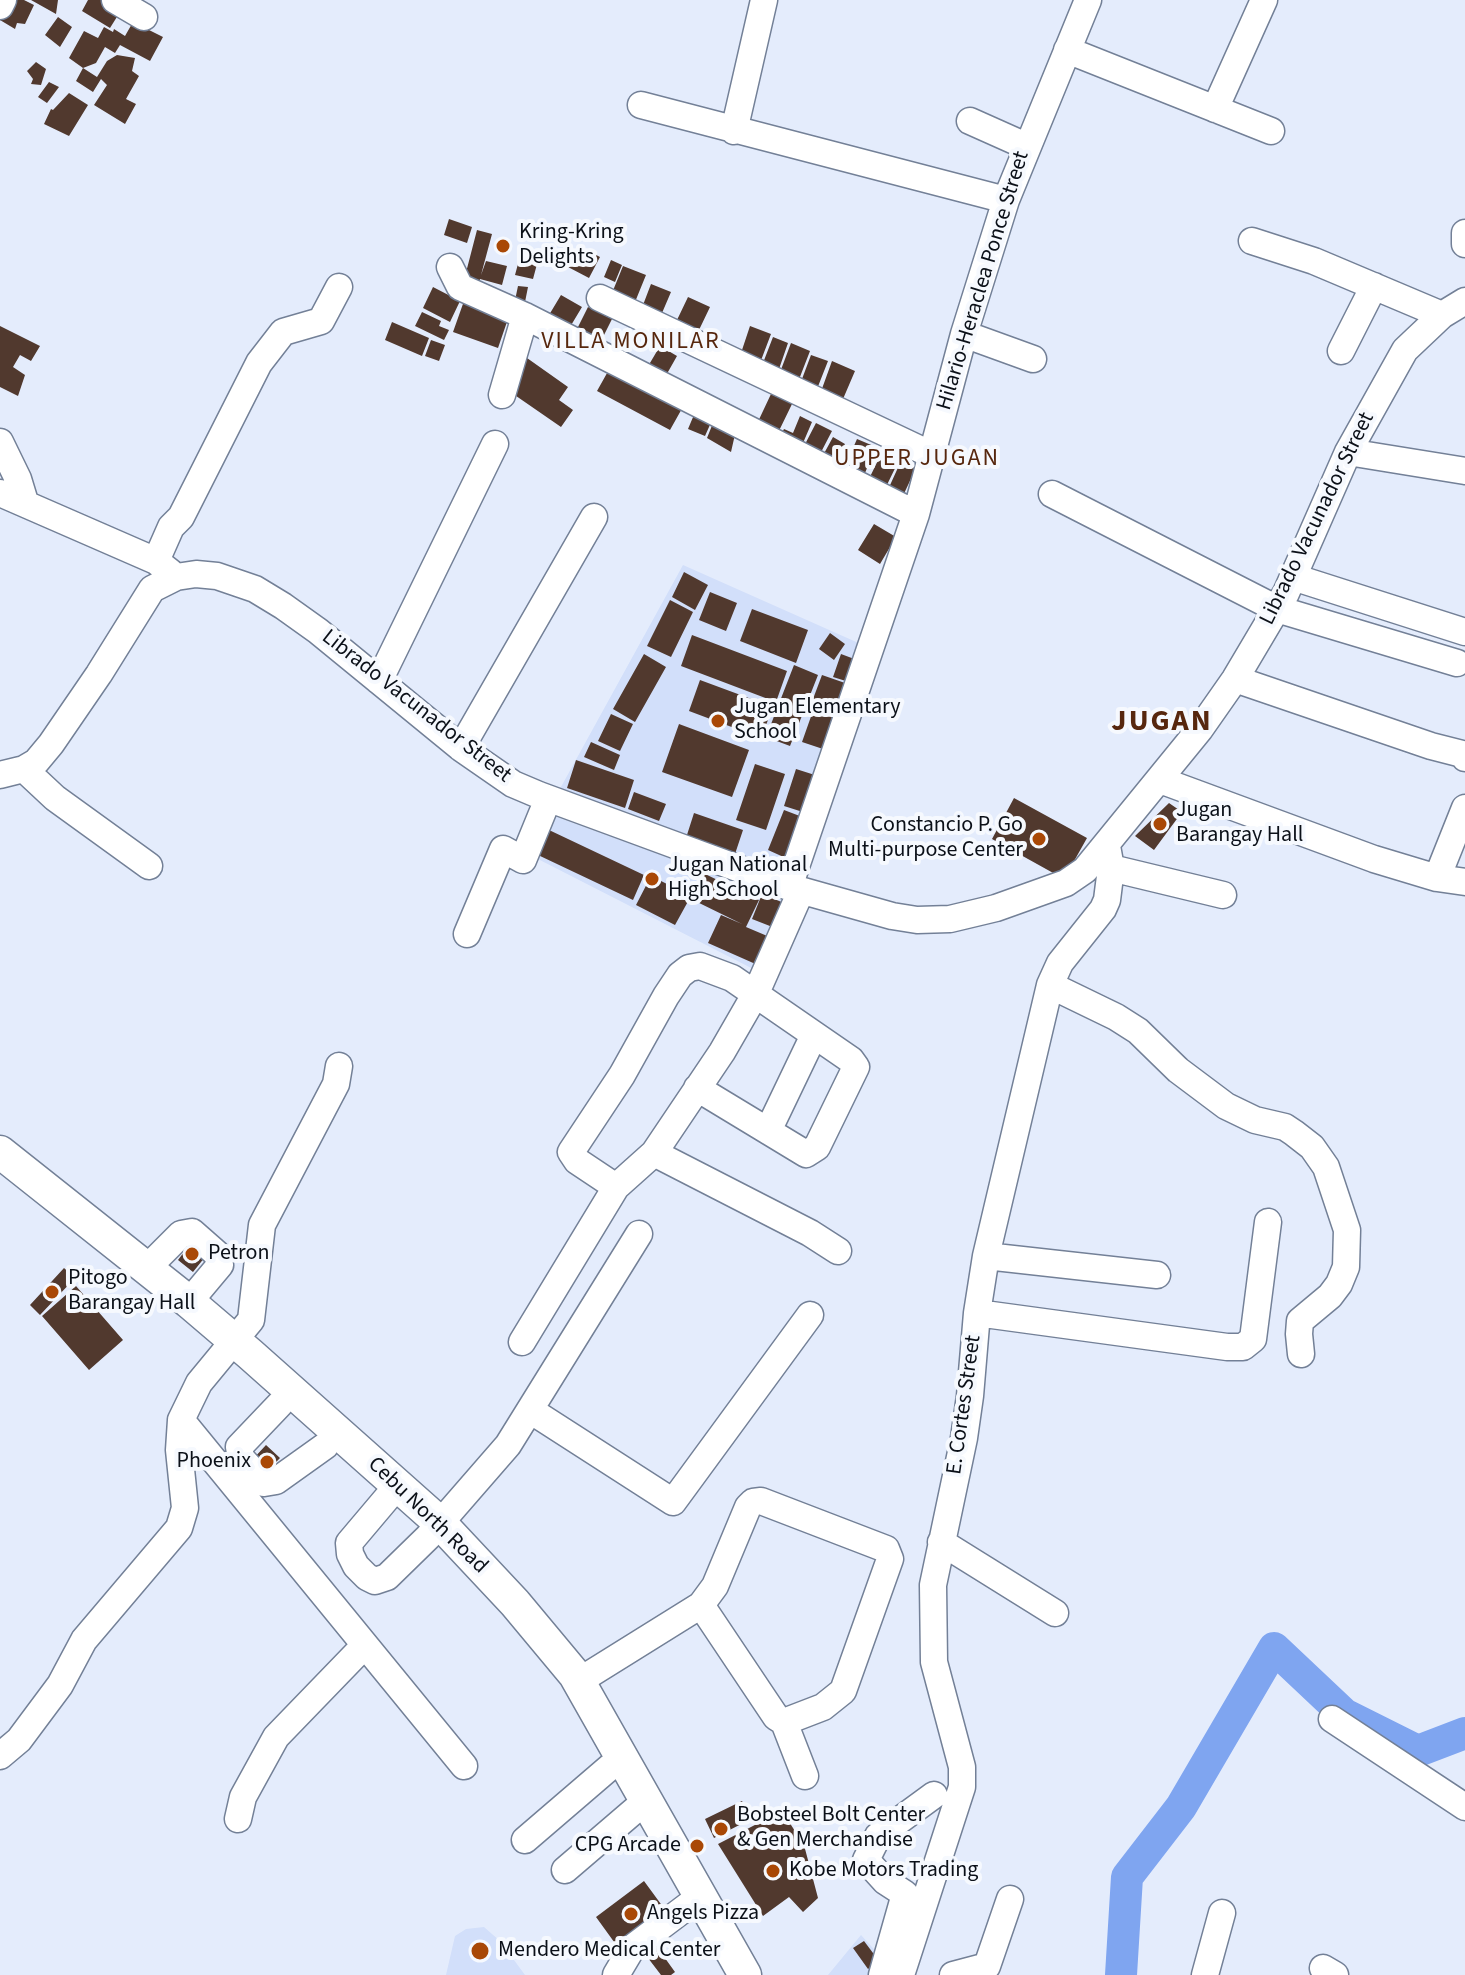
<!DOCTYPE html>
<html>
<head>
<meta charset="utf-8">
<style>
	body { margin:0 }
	canvas { display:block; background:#e4ecfc }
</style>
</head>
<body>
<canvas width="1465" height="1975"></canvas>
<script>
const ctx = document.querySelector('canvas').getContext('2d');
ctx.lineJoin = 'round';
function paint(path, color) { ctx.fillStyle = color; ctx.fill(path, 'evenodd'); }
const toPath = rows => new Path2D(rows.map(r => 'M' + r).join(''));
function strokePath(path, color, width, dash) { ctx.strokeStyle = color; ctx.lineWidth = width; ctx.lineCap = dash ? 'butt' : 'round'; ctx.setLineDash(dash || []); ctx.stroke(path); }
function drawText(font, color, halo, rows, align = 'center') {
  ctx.font = font + ' "Source Sans 3",sans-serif'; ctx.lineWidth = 8; ctx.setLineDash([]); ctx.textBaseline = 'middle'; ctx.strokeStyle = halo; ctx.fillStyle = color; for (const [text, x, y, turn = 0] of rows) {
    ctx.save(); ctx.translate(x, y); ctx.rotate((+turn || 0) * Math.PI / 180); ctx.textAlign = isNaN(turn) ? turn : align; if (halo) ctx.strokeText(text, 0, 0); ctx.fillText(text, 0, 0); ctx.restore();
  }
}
paint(toPath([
	[683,565,863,645,785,877,556,796],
	[551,815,790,902,759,972,532,856],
	[484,1927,500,1941,525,1975,446,1975,455,1936,466,1929],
	[861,1935,891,1968,890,1975,828,1975]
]), '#d2dffa');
strokePath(toPath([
	[1121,1975,1127,1877,1181,1807,1274,1648,1344,1714,1418,1751,1465,1733]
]), '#7fa5f0', 32);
paint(toPath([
	[7,0,24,0,34,5,25,24,17,23,15,29,0,20],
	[31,0,58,0,56,14],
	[88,0,102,0,120,12,110,28,82,11],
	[58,17,72,27,60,47,45,35],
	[133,22,163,37,150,61,120,45,115,53,105,47,96,63,83,68,69,58,84,31,98,38,104,27,113,32,114,29,125,36],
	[117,55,135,58,132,71,139,76,126,99,136,104,125,124,94,105,107,85,101,79,93,92,76,81,83,68,97,77,107,61],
	[36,62,46,69,41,85,31,84,33,79,27,71],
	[49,82,59,87,47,103,38,97],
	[69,93,88,105,69,136,44,124,51,109,53,110],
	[449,219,472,227,467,243,444,235],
	[477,230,492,234,481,275,486,261,507,266,502,285,480,279,478,288,463,284],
	[579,246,600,257,589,278,568,267],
	[522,249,540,253,533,279,515,275],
	[611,260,622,265,615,282,604,277],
	[623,266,646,275,635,302,612,293],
	[651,284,671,292,662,313,643,305],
	[518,286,528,287,524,307,514,305],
	[433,287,460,301,450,322,423,308],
	[561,295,582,307,567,332,546,320],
	[688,297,710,307,699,330,677,320],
	[464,301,509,316,498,348,453,332],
	[588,307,612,319,598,347,574,335],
	[422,312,441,321,439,326,449,330,444,340,415,326],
	[392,322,429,338,422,356,385,340],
	[0,326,40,346,31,361,20,355,13,367,25,375,18,396,0,387],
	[750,326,771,334,760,363,740,356],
	[773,337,788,343,779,369,763,363],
	[431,340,445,345,439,361,425,356],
	[791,343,810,351,798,382,779,375],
	[660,346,677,356,664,379,647,368],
	[811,355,828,361,817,389,799,387],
	[527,358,568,387,559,400,573,410,561,427,506,389],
	[832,361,855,371,840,406,819,397],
	[611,366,684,405,670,430,597,391],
	[771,394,792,404,776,437,755,428],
	[696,410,713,418,705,436,688,429],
	[800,416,812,422,800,450,778,440,784,429,793,433],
	[715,418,736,430,731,452,707,438],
	[816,423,832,431,818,458,802,450],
	[833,437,845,444,833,466,821,459],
	[857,439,876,447,862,480,843,471],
	[884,448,901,456,884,491,867,483],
	[901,461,916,468,901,500,886,494],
	[874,524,896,537,880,564,858,550],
	[684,572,708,585,695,610,672,597],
	[710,592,737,603,726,631,699,620],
	[670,600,693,612,671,657,647,646],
	[752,609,808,630,796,663,740,641],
	[830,633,845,644,834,660,819,649],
	[692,635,787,671,776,702,681,666],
	[644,654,666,667,635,722,613,709],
	[841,654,857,660,849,682,833,677],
	[794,665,818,675,790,746,766,737],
	[822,675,845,683,836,707,813,699],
	[700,680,773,707,761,738,689,711],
	[814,708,837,716,826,750,802,742],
	[611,714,633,724,620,751,598,741],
	[679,724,749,750,732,797,662,772],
	[591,742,620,755,614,770,584,757],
	[576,760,634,780,625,808,567,788],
	[755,764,785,774,766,830,736,820],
	[796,769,818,776,806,813,784,806],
	[634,792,666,804,659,821,628,809],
	[1014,798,1087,838,1064,879,992,839],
	[1169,803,1182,812,1154,850,1135,836],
	[784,810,805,818,788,859,768,850],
	[694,813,743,830,735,854,686,838],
	[549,830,644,875,633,900,538,855],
	[703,873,759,900,746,927,772,938,760,966,708,943,721,915,742,924,691,899],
	[651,876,691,896,675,925,636,905],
	[762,894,784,903,775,928,752,919],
	[190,1244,205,1257,193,1272,178,1260],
	[64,1268,75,1278,40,1315,30,1305],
	[76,1286,123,1340,89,1370,42,1316],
	[266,1445,280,1458,254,1485,240,1473],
	[742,1801,751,1819,714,1838,705,1819],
	[782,1811,804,1845,818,1898,803,1912,789,1897,763,1916,718,1844],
	[644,1881,666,1911,617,1946,596,1917],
	[864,1941,879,1961,868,1969,853,1948],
	[657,1947,675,1972,671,1975,661,1975,648,1958]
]), '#51392e');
const minor = toPath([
	[115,0,144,17],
	[0,6,3,0],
	[1067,50,1271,131],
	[641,105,1006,200],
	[1215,109,1264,0],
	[970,121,1026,146],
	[734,131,764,0],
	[1465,233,1465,244],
	[1252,241,1314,261,1442,315],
	[450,267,460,287,525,316,916,514],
	[600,298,932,455],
	[964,334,1033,359],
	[1341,351,1374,286],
	[502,395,525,316],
	[0,442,18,479,25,502],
	[1348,452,1465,471],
	[0,493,156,561,170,572],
	[1052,494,1277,609,1457,663],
	[156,561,171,527,181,517,259,363,283,332,321,321,339,287],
	[1293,577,1465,632],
	[1235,679,1431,746,1462,754,1465,758],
	[379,681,495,444],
	[461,748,594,517],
	[24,769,55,798,149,866],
	[0,775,24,769,36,762,51,744,99,674,152,589,176,577,196,574,217,576,255,589,283,606,318,631,461,748,513,784,539,795,789,887,892,916,917,920,950,919,996,908,1066,883,1085,870,1200,729,1235,679,1286,593,1348,452,1405,350,1442,315,1465,301],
	[1160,780,1374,859,1437,878,1465,882],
	[1111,868,1223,895],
	[1437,878,1465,808],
	[789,887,916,514,964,334,1006,200,1088,0],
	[467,934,503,849,523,860,548,799],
	[1050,985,1116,1017,1138,1031,1178,1070,1226,1106,1255,1120,1285,1127,1294,1133,1312,1147,1326,1167,1347,1230,1346,1267,1339,1284,1330,1296,1300,1321,1299,1334,1301,1354],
	[768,1131,814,1035],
	[654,1153,810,1233,838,1251],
	[616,1187,577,1161,571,1152,622,1075,666,996,680,975,689,968,700,966,732,978,851,1060,856,1067,817,1147,806,1154,697,1088],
	[986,1256,1157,1275],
	[146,1269,181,1234,192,1232,217,1254,220,1265,189,1302],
	[977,1313,1227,1347,1243,1347,1253,1339,1268,1222],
	[522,1342,616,1187,654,1153,722,1052,756,993,801,891],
	[280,1404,239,1447,241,1458,264,1483,276,1481,325,1446],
	[530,1410,673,1502,810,1315],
	[181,1420,464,1766],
	[387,1498,349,1543,350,1554,356,1566,367,1577,375,1581,387,1577,428,1537,508,1445,639,1234],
	[941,1542,1055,1613],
	[701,1605,776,1717,784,1722,805,1776],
	[579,1681,701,1605,715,1586,748,1507,753,1502,761,1501,886,1549,890,1559,843,1691,823,1707,784,1722],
	[1332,1719,1465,1807],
	[0,1756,19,1740,60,1685,84,1640,179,1528,185,1508,179,1450,181,1420,199,1383,251,1320,262,1225,336,1084,339,1066],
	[238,1819,243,1797,276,1737,364,1646],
	[525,1840,610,1767],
	[565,1870,635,1810],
	[1323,1968,1335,1975],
	[616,1975,632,1948,701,1896],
	[882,1975,905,1894,885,1881,866,1860,878,1836,934,1795],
	[901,1975,962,1787,962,1767,934,1662,933,1585,964,1438,970,1396,977,1313,986,1256,1050,985,1060,963,1103,909,1107,900,1111,868,1107,846],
	[953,1975,987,1966,1010,1899],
	[1205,1975,1222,1913]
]);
const major = toPath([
	[0,1152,189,1302,250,1354,440,1523,515,1603,575,1675,745,1975]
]);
strokePath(minor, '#738097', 29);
strokePath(major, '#738097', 35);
strokePath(minor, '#fff', 26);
strokePath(major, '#fff', 32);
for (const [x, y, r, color] of [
	[503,246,8,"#a94806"],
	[718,721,8,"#a94806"],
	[1160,824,8,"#a94806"],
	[1039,839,8,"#a94806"],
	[652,879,8,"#a94806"],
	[192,1254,8,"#a94806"],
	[52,1292,8,"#a94806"],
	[267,1462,8,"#a94806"],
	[721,1829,8,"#a94806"],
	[697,1846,8,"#a94806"],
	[773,1871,8,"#a94806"],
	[631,1914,8,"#a94806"],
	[480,1951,10,"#a94806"]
]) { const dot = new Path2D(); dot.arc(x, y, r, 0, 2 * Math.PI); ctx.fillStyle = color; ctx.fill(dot); strokePath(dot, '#f6f9fe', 3); }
drawText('22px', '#0b1018', '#f6f9fe', [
	["Kring-Kring",519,233],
	["Delights",519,258],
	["Jugan Elementary",734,708],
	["School",734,733],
	["Jugan",1176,811],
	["Barangay Hall",1176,836],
	["Constancio P. Go",1023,826,"right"],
	["Multi-purpose Center",1023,851,"right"],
	["Jugan National",668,866],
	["High School",668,891],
	["Petron",208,1254],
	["Pitogo",68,1279],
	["Barangay Hall",68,1304],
	["Phoenix",251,1462,"right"],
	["Bobsteel Bolt Center",737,1816],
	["& Gen Merchandise",737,1841],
	["CPG Arcade",681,1846,"right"],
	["Kobe Motors Trading",789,1871],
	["Angels Pizza",647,1914],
	["Mendero Medical Center",498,1951]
], 'left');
drawText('22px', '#0b1018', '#f6f9fe', [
	["Hilario-Heraclea Ponce Street",984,281,-73],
	["Librado Vacunador Street",1318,519,-64],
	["Librado Vacunador Street",416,707,38],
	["E. Cortes Street",965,1405,-82],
	["Cebu North Road",427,1516,44]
]);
ctx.letterSpacing = '2px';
drawText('24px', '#57270e', '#f6f9fe', [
	["VILLA MONILAR",631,343],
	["UPPER JUGAN",917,460]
]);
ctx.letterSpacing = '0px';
ctx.letterSpacing = '2px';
drawText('bold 30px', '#57270e', '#f6f9fe', [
	["JUGAN",1162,723]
]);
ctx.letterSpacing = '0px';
</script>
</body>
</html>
